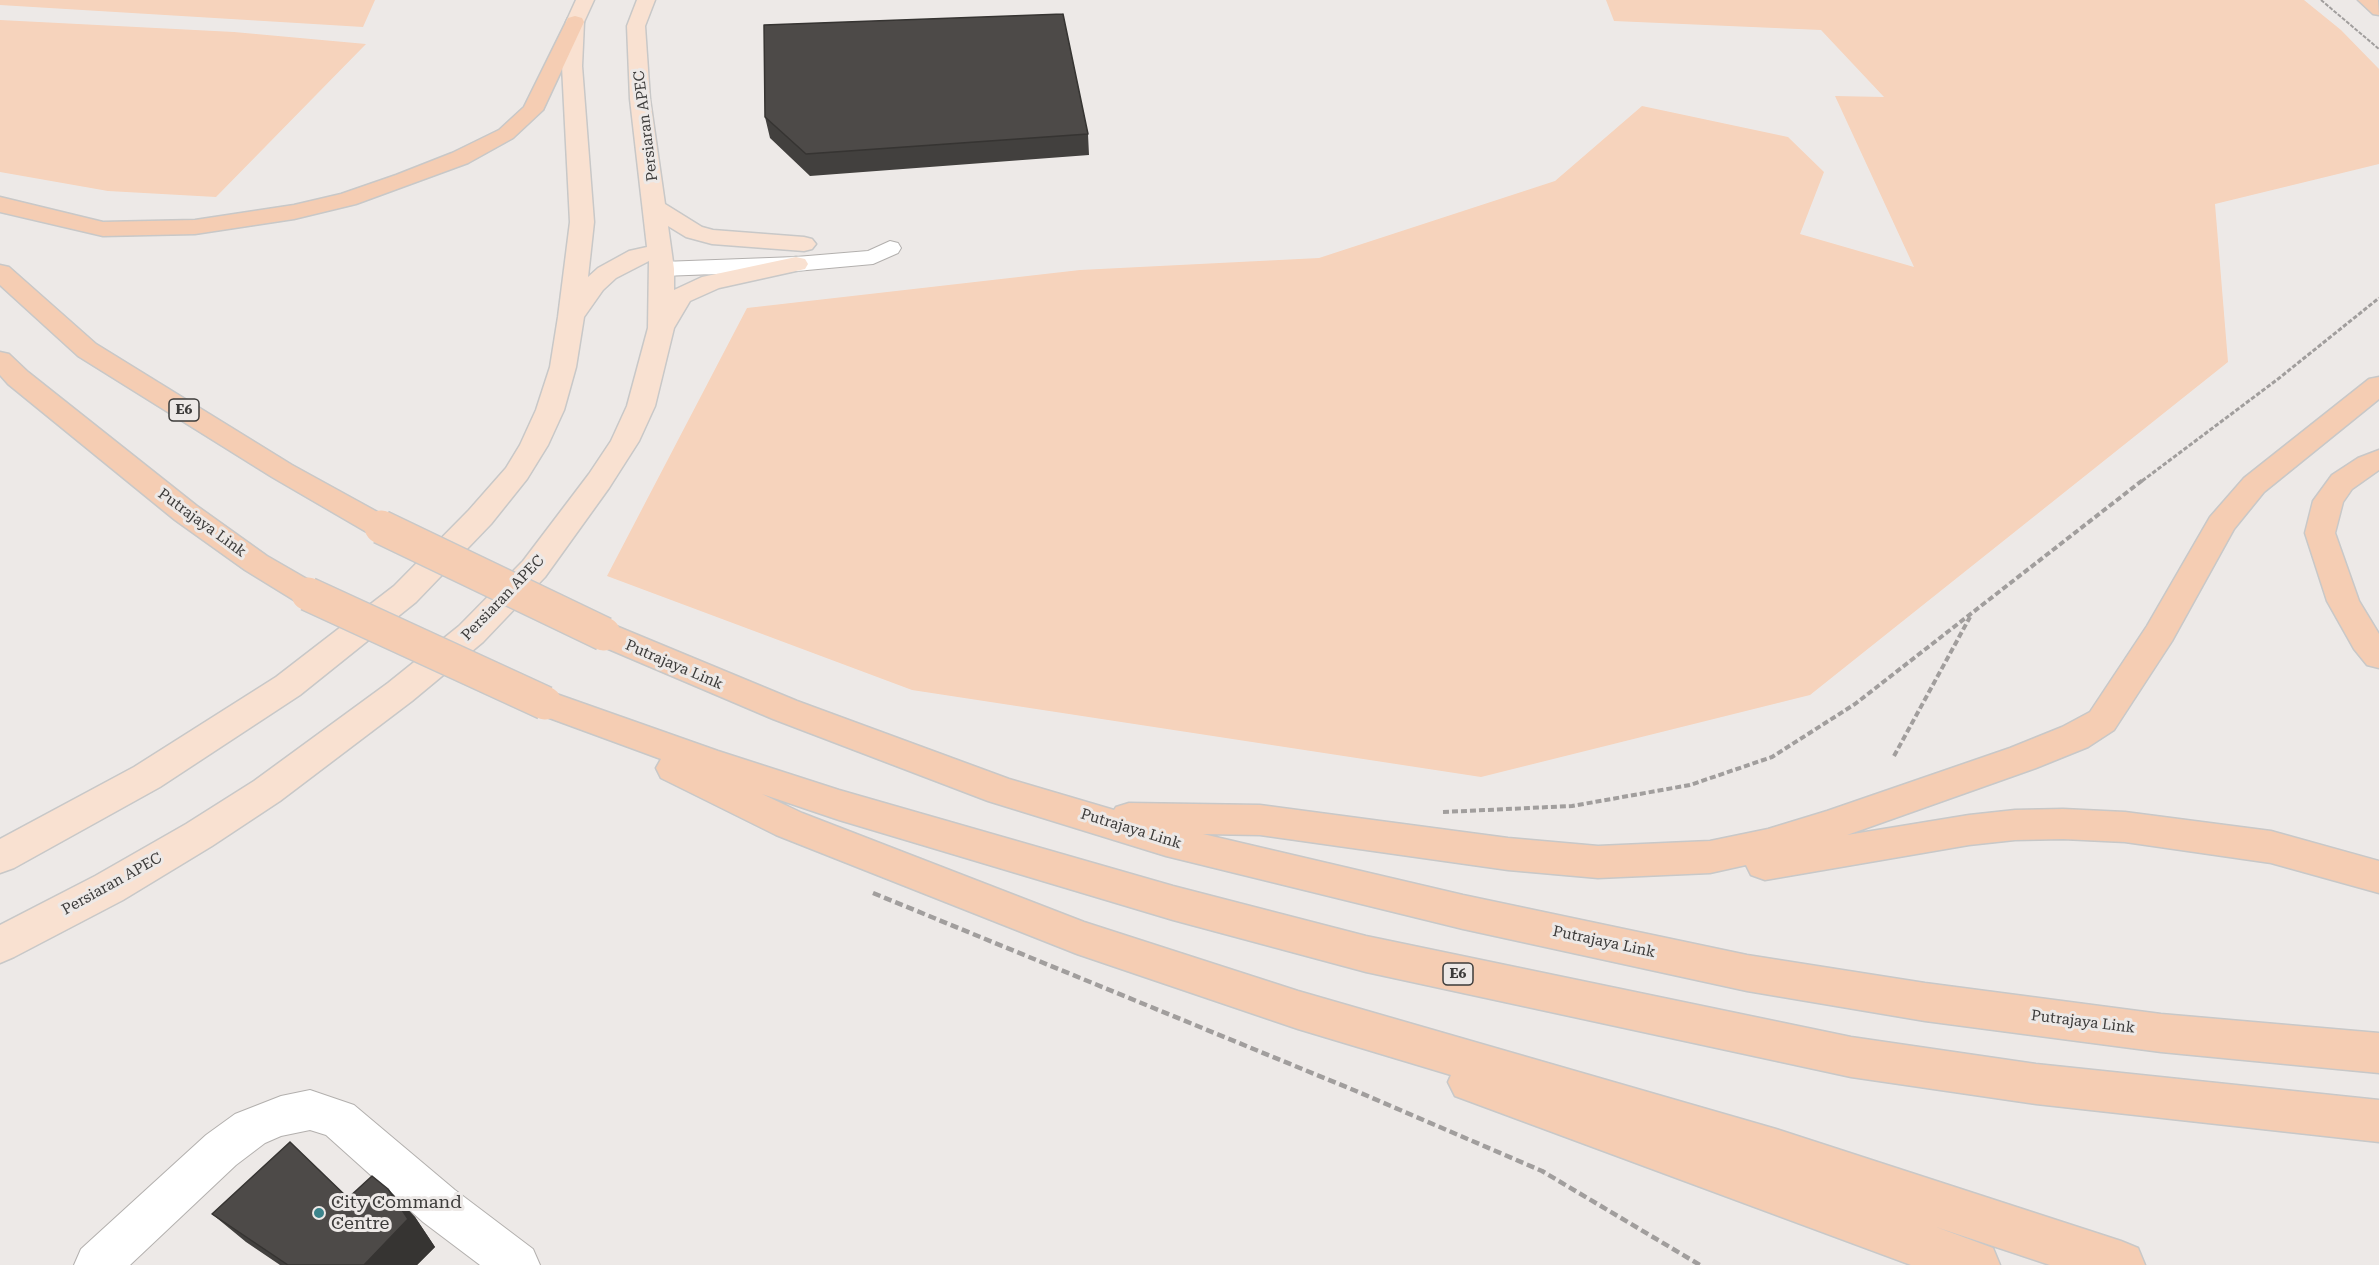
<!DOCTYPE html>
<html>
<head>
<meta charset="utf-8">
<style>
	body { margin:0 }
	canvas { display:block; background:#ede9e7 }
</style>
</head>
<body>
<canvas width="2379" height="1265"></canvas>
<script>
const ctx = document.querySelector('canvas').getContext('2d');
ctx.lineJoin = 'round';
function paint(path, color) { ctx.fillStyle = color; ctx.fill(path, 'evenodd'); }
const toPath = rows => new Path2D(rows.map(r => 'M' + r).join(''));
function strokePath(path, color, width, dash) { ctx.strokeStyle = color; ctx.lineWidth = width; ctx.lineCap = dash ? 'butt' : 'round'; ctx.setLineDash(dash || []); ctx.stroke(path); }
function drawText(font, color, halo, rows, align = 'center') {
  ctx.font = font + ' "Roboto Serif",serif'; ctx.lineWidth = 6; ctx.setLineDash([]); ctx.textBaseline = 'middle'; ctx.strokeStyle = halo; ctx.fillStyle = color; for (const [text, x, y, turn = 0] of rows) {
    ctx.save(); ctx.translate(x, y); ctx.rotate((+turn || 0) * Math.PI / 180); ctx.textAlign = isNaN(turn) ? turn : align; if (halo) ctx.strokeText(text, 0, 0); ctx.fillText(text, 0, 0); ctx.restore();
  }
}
paint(toPath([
	[0,0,375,0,363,27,0,5],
	[1606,0,2304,0,2341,30,2379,69,2379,164,2215,204,2228,362,1810,695,1481,777,912,690,607,576,747,308,1080,270,1319,258,1555,181,1642,106,1788,137,1824,172,1800,234,1914,267,1835,96,1884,97,1821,30,1614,21],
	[0,20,234,32,366,44,216,197,108,191,0,172]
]), '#f6d3bc');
const minor = toPath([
	[890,241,898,243,901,248,898,253,873,264,796,271,662,276,654,274,650,269,654,264,662,262,796,257,868,251,890,241],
	[310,1090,354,1105,455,1190,533,1249,540,1265,480,1265,423,1222,326,1135,310,1130,281,1136,265,1143,236,1165,130,1265,74,1265,81,1249,206,1135,235,1114,281,1096,310,1090]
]);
const major = toPath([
	[576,0,594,0,584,22,582,66,594,222,588,277,598,268,629,251,647,247,630,99,627,26,637,0,655,0,645,26,650,99,665,204,702,227,713,230,804,237,812,239,816,244,812,249,804,251,712,244,686,237,668,226,674,269,674,290,702,277,796,257,805,259,808,264,805,269,719,288,690,301,674,328,655,406,639,441,609,488,545,577,483,642,412,701,280,801,212,846,123,900,14,957,0,963,0,925,95,876,186,824,254,781,388,683,459,626,523,561,589,474,611,441,627,406,648,328,649,261,616,278,603,290,584,317,576,367,564,410,548,445,527,479,491,524,416,602,300,695,160,787,14,868,0,873,0,839,134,767,276,677,394,586,469,510,506,468,520,445,536,410,550,367,558,317,570,222,562,66,566,22,576,0]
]);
const highway = toPath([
	[2358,0,2378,0,2379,15,2373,14,2358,0],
	[575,16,582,18,584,22,543,110,513,138,468,163,356,204,294,219,195,234,103,236,0,212,0,197,103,222,195,220,294,205,341,194,396,175,452,153,499,130,524,107,566,22,568,18,575,16],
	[0,265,9,267,96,344,292,465,392,520,396,527,392,534,381,537,370,534,272,477,78,356,0,285,0,265],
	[0,352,9,354,28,372,197,506,267,556,319,586,324,594,319,602,308,605,297,602,245,570,175,520,8,384,0,375,0,352],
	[2379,377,2379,399,2264,492,2234,529,2172,641,2114,730,2088,747,2036,768,1847,835,1969,815,2015,810,2063,809,2125,812,2271,831,2379,861,2379,893,2271,863,2125,842,2063,839,2015,840,1969,845,1765,880,1751,875,1746,865,1710,873,1598,878,1508,870,1260,835,1203,834,1463,895,1747,955,1925,983,2161,1014,2379,1033,2379,1073,2161,1052,1925,1021,1747,991,1463,929,1166,856,988,801,773,719,592,642,587,634,592,626,604,622,616,626,797,701,1009,779,1114,810,1116,807,1129,803,1260,805,1508,838,1598,846,1710,841,1768,829,1827,811,2010,748,2062,727,2090,712,2147,626,2210,517,2244,478,2369,379,2379,377],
	[2379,450,2379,470,2352,489,2343,502,2335,533,2359,601,2379,634,2379,668,2367,665,2354,649,2327,601,2305,533,2313,501,2332,475,2358,458,2379,450],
	[545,690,718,751,839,790,1173,886,1366,936,1851,1037,2036,1064,2379,1100,2379,1142,2036,1104,1851,1077,1366,972,1173,920,839,820,762,794,802,813,1084,922,1298,991,1776,1129,2121,1241,2138,1248,2145,1265,2050,1265,1936,1227,1993,1248,2000,1265,1911,1265,1455,1096,1448,1082,1451,1075,1298,1029,1077,954,776,835,661,778,656,768,661,759,533,712,528,703,533,694,545,690]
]);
strokePath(minor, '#b3b0ae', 2);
strokePath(major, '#c8c8c8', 3);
strokePath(highway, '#c8c8c8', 3);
strokePath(toPath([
	[2321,0,2379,49]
]), '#a19e9d', 2, [4, 1.5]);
strokePath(toPath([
	[2142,481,2278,379,2379,298]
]), '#a19e9d', 3, [4.5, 2]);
strokePath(toPath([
	[1894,756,1970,617],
	[1443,812,1572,806,1690,785,1772,757,1855,704,2144,479]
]), '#a19e9d', 4, [6, 3]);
strokePath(toPath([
	[873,893,1356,1091,1542,1171,1700,1265]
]), '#a19e9d', 4.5, [8, 4]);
paint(minor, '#fff');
paint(major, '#f9e1d1');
paint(highway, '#f5cdb3');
const highwayBridge = toPath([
	[381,527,604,634],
	[308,594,545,703]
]);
strokePath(highwayBridge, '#c8c8c8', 36, []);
strokePath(highwayBridge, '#f5cdb3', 33);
paint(toPath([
	[765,117,1088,134,1089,155,810,176,770,138],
	[388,1189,415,1217,435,1247,417,1265,280,1265,246,1242,212,1214,348,1198]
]), '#42403e');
paint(toPath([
	[388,1189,415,1217,435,1247,417,1265,364,1265]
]), '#363432');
const building = toPath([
	[1063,14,1088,134,806,154,765,117,764,25,1063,14],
	[290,1142,348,1198,372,1176,388,1189,408,1219,364,1265,288,1265,212,1214,290,1142]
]);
paint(building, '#4d4a48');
strokePath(building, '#363432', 1.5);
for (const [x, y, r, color] of [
	[319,1213,6,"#3c848b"]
]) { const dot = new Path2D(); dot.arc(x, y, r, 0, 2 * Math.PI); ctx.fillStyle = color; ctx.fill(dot); strokePath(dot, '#ede9e7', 2); }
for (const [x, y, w] of [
	[184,410,30],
	[1458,974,30]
]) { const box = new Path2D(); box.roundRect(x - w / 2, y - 11, w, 22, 4.5); ctx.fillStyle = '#ede9e7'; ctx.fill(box); strokePath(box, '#3c3b3a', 1.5); }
drawText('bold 14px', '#3c3b3a', null, [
	["E6",184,410],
	["E6",1458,974]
]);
drawText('15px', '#3c3b3a', '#ede9e7', [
	["Persiaran APEC",646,126,-97],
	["Putrajaya Link",202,523,36],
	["Persiaran APEC",503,598,-46],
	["Putrajaya Link",674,665,23],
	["Putrajaya Link",1131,829,17],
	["Persiaran APEC",112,884,-29],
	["Putrajaya Link",1604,942,12],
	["Putrajaya Link",2083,1022,7]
]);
drawText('18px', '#3c3b3a', '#ede9e7', [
	["City Command",331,1203],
	["Centre",331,1224]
], 'left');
</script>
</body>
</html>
